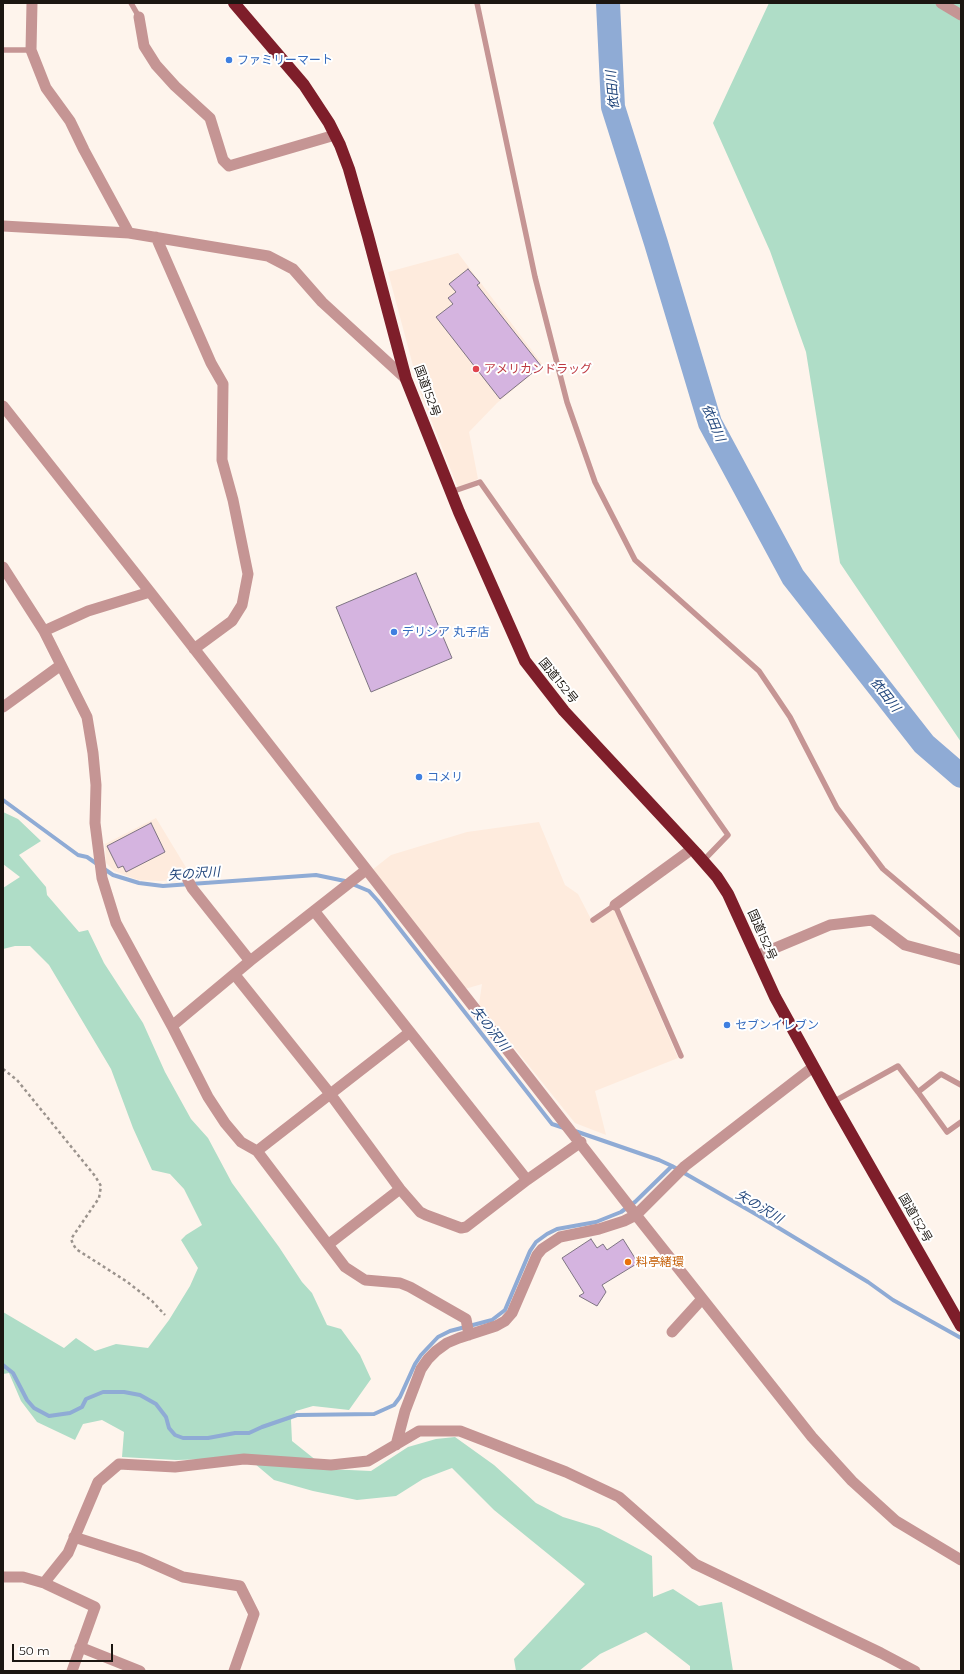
<!DOCTYPE html>
<html>
<head>
<meta charset="utf-8">
<style>
	body { margin:0 }
	#map { position:relative; width:964px; height:1674px; overflow:hidden; background:#fef4ec; font-family:Montserrat,sans-serif }
	canvas { display:block }
	.frame { position:absolute; inset:0; border:4px solid #1b1611; pointer-events:none }
	.scale { position:absolute; left:12px; top:1644px; width:101px; height:18px; box-sizing:border-box; border:2px solid #1b1611; border-top:0; padding-left:5px; font-size:12px; line-height:14px; white-space:nowrap; color:#1b1611; -webkit-text-stroke:3px #fff; paint-order:stroke }
</style>
</head>
<body>
<div id="map">
<canvas width="964" height="1674"></canvas>
<div class="frame"></div>
<div class="scale">50 m</div>
</div>
<script>
const ctx = document.querySelector('canvas').getContext('2d');
ctx.lineJoin = 'round';
function paint(path, color) { ctx.fillStyle = color; ctx.fill(path, 'evenodd'); }
const toPath = rows => new Path2D(rows.map(r => 'M' + r).join(''));
function strokePath(path, color, width, dash) { ctx.strokeStyle = color; ctx.lineWidth = width; ctx.lineCap = dash ? 'butt' : 'round'; ctx.setLineDash(dash || []); ctx.stroke(path); }
function drawText(font, color, halo, rows, align = 'center') {
  ctx.font = font + ' Montserrat,"Noto Sans JP",sans-serif'; ctx.lineWidth = 4; ctx.setLineDash([]); ctx.textBaseline = 'middle'; ctx.strokeStyle = halo; ctx.fillStyle = color; for (const [text, x, y, turn = 0] of rows) {
    ctx.save(); ctx.translate(x, y); ctx.rotate((+turn || 0) * Math.PI / 180); ctx.textAlign = isNaN(turn) ? turn : align; if (halo) ctx.strokeText(text, 0, 0); ctx.fillText(text, 0, 0); ctx.restore();
  }
}
paint(toPath([
	[458,253,543,365,497,403,469,432,478,479,458,488,420,392,388,272],
	[156,818,193,879,161,881,138,880,114,871,106,863,105,844],
	[539,822,565,885,578,894,593,923,614,909,678,1058,595,1091,606,1135,575,1123,479,1004,482,984,465,989,372,870,391,855,467,832]
]), '#feebdd');
paint(toPath([
	[769,3,961,3,961,742,840,563,806,352,770,251,713,123],
	[3,812,18,819,41,841,19,855,46,887,47,895,79,932,88,930,104,963,143,1023,165,1072,191,1119,208,1138,232,1183,279,1247,302,1282,312,1293,327,1325,341,1329,360,1355,371,1379,349,1410,313,1406,296,1411,291,1420,292,1441,327,1469,371,1471,408,1447,436,1439,455,1437,494,1465,536,1503,563,1517,599,1528,652,1556,653,1597,673,1589,699,1606,722,1602,733,1671,690,1671,690,1666,646,1632,600,1654,579,1671,516,1671,514,1659,585,1584,494,1510,452,1468,423,1479,396,1496,357,1500,313,1491,274,1480,248,1458,176,1460,122,1457,124,1432,102,1420,83,1424,75,1440,37,1422,21,1401,9,1373,3,1374,3,1312,64,1348,76,1338,95,1351,116,1344,148,1348,169,1320,190,1286,198,1268,181,1240,186,1235,202,1225,184,1189,170,1174,152,1170,133,1128,111,1069,49,965,30,946,15,946,3,949,3,888,20,877,3,864]
]), '#afddc7');
strokePath(toPath([
	[3,800,78,855,87,857,113,875,139,883,163,886,316,875,345,881,369,891,378,901,552,1124,564,1128],
	[575,1131,659,1160,672,1166,759,1216,868,1282,893,1300,961,1338],
	[3,1365,13,1373,27,1400,34,1408,49,1416,70,1413,82,1407,86,1399,103,1392,124,1392,140,1395,156,1404,166,1417,169,1428,175,1435,183,1438,208,1438,235,1433,249,1433,262,1427,297,1415,374,1414,394,1405,400,1397,415,1364,421,1355,438,1337,450,1331,492,1320,505,1310,530,1251,536,1242,547,1234,557,1229,596,1222,621,1212,635,1202,672,1166]
]), '#8fabd5', 4);
strokePath(toPath([
	[608,3,613,107,656,243,710,423,793,577,924,744,961,776]
]), '#8fabd5', 24);
const building = toPath([
	[468,269,480,283,477,285,541,366,500,399,436,317,453,304,448,298,456,292,449,284,468,269],
	[416,573,452,658,371,692,336,607,416,573],
	[151,823,165,852,126,872,123,866,118,868,107,846,151,823],
	[591,1239,597,1248,603,1244,607,1250,623,1239,638,1263,602,1285,606,1292,597,1306,579,1296,584,1293,562,1258,591,1239]
]);
paint(building, '#d5b4e0');
strokePath(building, '#7e7482', 1);
strokePath(toPath([
	[3,1069,17,1080,95,1176,101,1186,99,1198,71,1239,73,1244,76,1249,126,1281,152,1301,165,1315]
]), '#9b938d', 2.5, [3, 3]);
strokePath(toPath([
	[131,3,139,17],
	[477,3,535,277,567,402,595,482,635,560,759,671,790,717,837,808,883,869,961,935],
	[3,50,31,50],
	[451,492,480,482,728,835,703,861],
	[593,920,615,905,681,1056],
	[918,1092,947,1132,961,1122],
	[833,1102,898,1066,918,1092,941,1074,961,1085]
]), '#c59594', 5.5);
strokePath(toPath([
	[32,3,31,50,46,88,70,121,84,150,129,233],
	[941,3,961,15],
	[139,17,144,46,156,65,175,86,210,118,223,160,229,166,335,135],
	[3,226,129,233,268,256,293,269,322,302,406,379],
	[156,237,211,363,223,384,222,460,233,500,248,574,242,605,232,621,194,649],
	[3,406,150,592,636,1215,812,1437,852,1481,896,1521,961,1560],
	[3,567,44,631,87,717,93,753,96,785,95,823,102,878,116,923,172,1026,208,1097,225,1123,241,1142,257,1151,345,1267,365,1280,400,1283,410,1287,466,1319,469,1335],
	[44,631,88,611,150,592],
	[3,707,61,665],
	[186,876,192,888,250,961],
	[615,905,692,849],
	[315,912,527,1180],
	[756,956,830,925,872,920,905,945,961,960],
	[235,975,331,1095,400,1189,420,1212,426,1215,461,1228,466,1227,527,1180,581,1142],
	[172,1026,250,961,366,870],
	[257,1151,410,1032],
	[329,1244,400,1189],
	[672,1332,702,1299],
	[396,1445,405,1411,421,1369,428,1359,436,1351,447,1343,459,1338,496,1326,505,1321,512,1313,537,1255,542,1249,560,1237,599,1229,624,1221,636,1215,685,1166,813,1067],
	[74,1537,140,1558,183,1577,240,1586,254,1614,234,1671],
	[3,1577,23,1577,44,1583,95,1607,72,1671],
	[44,1583,68,1553,98,1482,119,1464,175,1467,244,1459,331,1465,368,1461,419,1431,460,1431,566,1472,619,1497,695,1564,881,1653,915,1671],
	[80,1647,140,1671]
]), '#c59594', 11);
strokePath(toPath([
	[234,3,304,85,329,123,340,145,349,169,368,236,406,379,459,512,525,661,564,711,696,853,717,877,728,894,775,997,833,1102,961,1326]
]), '#7e1e2a', 12);
for (const [x, y, r, color] of [
	[229,60,4,"#3f7fe0"],
	[476,369,4,"#e0444e"],
	[394,632,4,"#3f7fe0"],
	[419,777,4,"#3f7fe0"],
	[727,1025,4,"#3f7fe0"],
	[628,1262,4,"#e8710a"]
]) { const dot = new Path2D(); dot.arc(x, y, r, 0, 2 * Math.PI); ctx.fillStyle = color; ctx.fill(dot); strokePath(dot, '#fff', 1.5); }
drawText('12px', '#366cbe', '#fff', [
	["ファミリーマート",237,60],
	["デリシア 丸子店",402,632],
	["コメリ",427,777],
	["セブンイレブン",735,1025]
], 'left');
drawText('12px', '#be3a42', '#fff', [
	["アメリカンドラッグ",484,369]
], 'left');
drawText('12px', '#1b1611', '#fff', [
	["国道152号",427,391,70],
	["国道152号",558,681,51],
	["国道152号",762,935,66],
	["国道152号",915,1218,60]
]);
drawText('12px', '#c56008', '#fff', [
	["料亭緒環",636,1262]
], 'left');
drawText('italic 13px', '#24487d', '#fff', [
	["依田川",613,90,-95],
	["依田川",713,423,67],
	["依田川",885,695,52],
	["矢の沢川",194,874,-4],
	["矢の沢川",490,1029,52],
	["矢の沢川",759,1207,31]
]);
</script>
</body>
</html>
